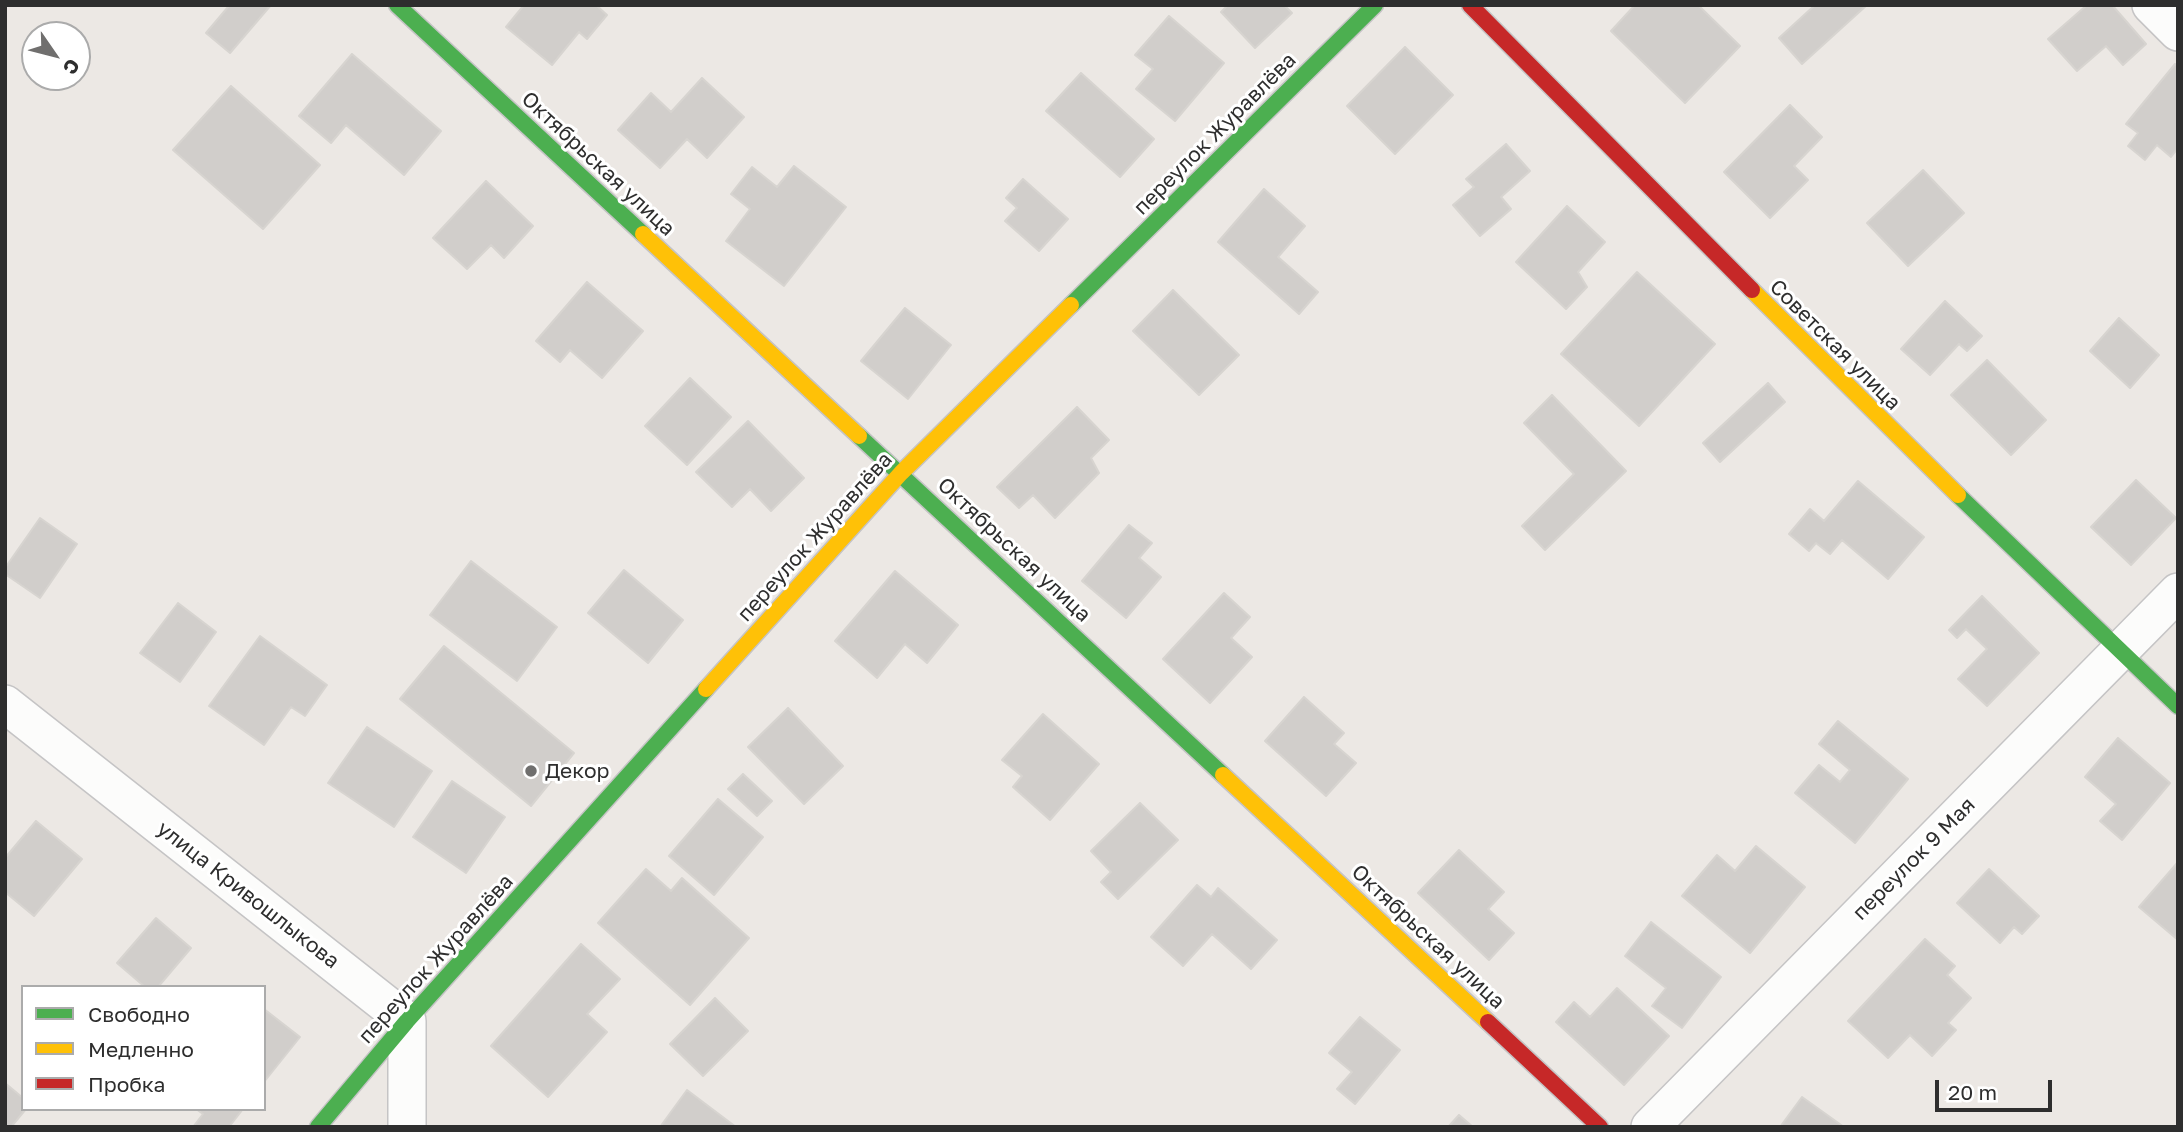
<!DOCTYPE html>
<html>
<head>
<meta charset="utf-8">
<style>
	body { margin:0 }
	#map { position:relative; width:2183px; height:1132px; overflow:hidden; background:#ece8e4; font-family:"Golos Text",sans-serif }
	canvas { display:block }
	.frame { position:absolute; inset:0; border:7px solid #2e2e2e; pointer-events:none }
	.legend { position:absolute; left:21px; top:985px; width:245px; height:126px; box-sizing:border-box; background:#fff; border:2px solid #ababab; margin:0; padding:9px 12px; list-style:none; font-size:21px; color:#2e2e2e }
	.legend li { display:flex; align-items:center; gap:14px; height:35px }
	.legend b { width:35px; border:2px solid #ababab }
	.north { position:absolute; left:21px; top:21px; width:70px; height:70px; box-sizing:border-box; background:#fff; border:2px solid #ababab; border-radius:50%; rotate:125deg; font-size:19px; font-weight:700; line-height:28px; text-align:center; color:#2e2e2e }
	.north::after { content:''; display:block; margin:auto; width:24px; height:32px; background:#706f6e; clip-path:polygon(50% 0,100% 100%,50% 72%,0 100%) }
	.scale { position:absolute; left:1935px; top:1080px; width:117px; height:32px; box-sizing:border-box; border:4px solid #2e2e2e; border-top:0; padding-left:9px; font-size:21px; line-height:24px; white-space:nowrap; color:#2e2e2e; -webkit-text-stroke:5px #fff; paint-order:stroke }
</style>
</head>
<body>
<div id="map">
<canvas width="2183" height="1132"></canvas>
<div class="frame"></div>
<ul class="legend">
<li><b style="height:9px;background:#4caf50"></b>Свободно</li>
<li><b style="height:9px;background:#ffc107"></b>Медленно</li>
<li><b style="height:9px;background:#c62828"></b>Пробка</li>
</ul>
<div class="north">С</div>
<div class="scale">20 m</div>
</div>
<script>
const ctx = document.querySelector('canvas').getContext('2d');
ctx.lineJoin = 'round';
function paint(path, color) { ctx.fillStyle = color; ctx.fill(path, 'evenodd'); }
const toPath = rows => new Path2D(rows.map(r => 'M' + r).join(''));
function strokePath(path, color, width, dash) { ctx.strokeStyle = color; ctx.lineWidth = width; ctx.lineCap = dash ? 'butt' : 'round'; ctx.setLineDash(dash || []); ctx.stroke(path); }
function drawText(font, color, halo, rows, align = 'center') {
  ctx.font = font + ' "Golos Text",sans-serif'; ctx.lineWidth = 6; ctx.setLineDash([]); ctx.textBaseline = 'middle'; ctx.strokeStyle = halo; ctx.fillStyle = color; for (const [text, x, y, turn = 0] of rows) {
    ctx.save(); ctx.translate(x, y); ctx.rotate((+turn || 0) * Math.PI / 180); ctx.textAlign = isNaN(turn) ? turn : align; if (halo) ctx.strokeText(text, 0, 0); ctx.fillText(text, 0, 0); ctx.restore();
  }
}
const building = toPath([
	[225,5,271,5,230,53,206,33,228,7,225,5],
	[524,5,596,5,607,15,587,39,579,32,552,65,506,27,524,5],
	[1228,5,1284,5,1292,13,1255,48,1221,12,1228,5],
	[1635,5,1698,5,1740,46,1685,103,1611,31,1635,5],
	[1815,5,1867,5,1802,64,1779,38,1815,5],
	[2087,5,2112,5,2146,44,2123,65,2106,46,2077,71,2048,39,2087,5],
	[1169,16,1224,63,1175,121,1136,89,1153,69,1135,55,1169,16],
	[1405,47,1453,95,1395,154,1347,106,1405,47],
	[352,54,441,131,404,175,346,125,331,143,299,116,352,54],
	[2175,64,2178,66,2178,148,2171,157,2157,145,2145,160,2128,146,2138,133,2126,124,2175,64],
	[1081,73,1154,139,1120,177,1046,111,1081,73],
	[702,78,744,117,707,158,687,139,660,168,618,130,651,93,671,112,702,78],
	[231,86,320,165,263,229,173,150,231,86],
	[1790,105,1822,137,1794,166,1808,180,1770,218,1724,172,1790,105],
	[1506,144,1530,171,1501,197,1511,209,1480,236,1453,205,1474,187,1466,179,1506,144],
	[794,166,846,207,784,286,726,241,750,209,731,194,752,167,777,187,794,166],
	[1923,170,1964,213,1908,266,1867,223,1923,170],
	[1023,179,1068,219,1039,251,1005,221,1017,208,1006,198,1023,179],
	[486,181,533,226,504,258,491,245,467,269,433,238,486,181],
	[1264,189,1305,226,1278,257,1318,292,1299,314,1218,242,1264,189],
	[1567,206,1605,242,1578,272,1587,287,1566,309,1516,262,1567,206],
	[1637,272,1715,344,1639,426,1561,354,1637,272],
	[587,282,643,331,602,378,570,350,560,362,536,341,587,282],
	[1173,290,1239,355,1199,395,1133,331,1173,290],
	[1945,301,1982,336,1967,351,1959,344,1930,375,1901,349,1945,301],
	[905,308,951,345,908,399,861,361,905,308],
	[2119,318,2159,355,2130,388,2090,351,2119,318],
	[1987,360,2046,420,2011,455,1951,395,1987,360],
	[690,378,731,417,687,465,645,426,690,378],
	[1768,383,1785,402,1720,462,1703,443,1768,383],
	[1552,395,1626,471,1545,550,1522,526,1574,474,1524,423,1552,395],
	[1077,407,1109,440,1091,458,1099,473,1055,518,1033,495,1019,508,997,487,1077,407],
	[748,421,804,478,771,511,750,489,732,507,696,472,748,421],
	[2136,480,2176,518,2131,565,2091,527,2136,480],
	[1858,481,1924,537,1888,579,1842,540,1830,554,1816,543,1809,551,1789,534,1810,509,1824,521,1858,481],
	[40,518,77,544,40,598,5,574,5,568,40,518],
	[1129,525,1152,543,1139,558,1161,577,1126,618,1082,581,1129,525],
	[471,561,557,627,517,681,430,615,471,561],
	[624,570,683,620,648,663,588,613,624,570],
	[895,571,958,625,927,663,905,644,877,678,835,641,895,571],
	[1224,593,1250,617,1231,638,1252,657,1210,703,1163,659,1224,593],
	[1982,596,2039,653,1987,706,1958,679,1987,649,1966,629,1957,638,1949,630,1982,596],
	[178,603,216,632,180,682,140,653,178,603],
	[260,636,327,685,305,716,291,707,264,745,209,706,260,636],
	[444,646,574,753,531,806,400,699,444,646],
	[1304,697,1344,733,1334,744,1356,763,1326,796,1265,741,1304,697],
	[788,708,843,766,804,804,748,747,788,708],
	[1043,714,1099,764,1050,820,1013,787,1022,776,1002,760,1043,714],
	[1838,721,1908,779,1855,843,1795,793,1819,765,1840,782,1850,770,1819,744,1838,721],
	[367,727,432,771,394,827,328,783,367,727],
	[2118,738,2170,783,2122,840,2100,821,2116,804,2085,777,2118,738],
	[743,774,772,801,757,816,728,789,743,774],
	[452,781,505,817,466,873,413,837,452,781],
	[718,799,763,837,714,895,669,856,718,799],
	[1140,803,1178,840,1118,899,1101,882,1111,872,1091,851,1140,803],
	[36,821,82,859,34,916,5,892,5,858,36,821],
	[1756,846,1805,887,1750,953,1682,896,1717,855,1735,871,1756,846],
	[1459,850,1504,892,1488,909,1514,933,1489,960,1418,893,1459,850],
	[2178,862,2178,940,2139,907,2178,862],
	[646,869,671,891,682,878,749,938,690,1005,598,923,646,869],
	[1989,869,2039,916,2022,934,2014,927,2000,943,1957,903,1989,869],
	[1197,885,1211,897,1218,888,1277,940,1251,969,1212,934,1183,966,1151,937,1197,885],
	[156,918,191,948,158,987,145,987,117,963,156,918],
	[1651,922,1721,977,1682,1028,1652,1006,1666,988,1625,956,1651,922],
	[1925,939,1955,966,1947,975,1971,998,1948,1023,1956,1030,1932,1056,1910,1035,1888,1058,1848,1021,1925,939],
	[581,944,620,979,587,1014,607,1032,548,1097,491,1046,581,944],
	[1617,988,1669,1036,1624,1085,1556,1022,1574,1002,1590,1017,1617,988],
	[715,998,748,1031,703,1076,670,1044,715,998],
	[264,1009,300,1037,264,1082,264,1009],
	[1360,1017,1400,1050,1355,1104,1337,1089,1352,1072,1329,1053,1360,1017],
	[5,1083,23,1098,23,1109,26,1109,11,1127,5,1127,5,1083],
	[687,1090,736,1127,660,1127,687,1090],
	[1802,1097,1844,1127,1780,1127,1802,1097],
	[196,1109,243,1109,229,1127,193,1127,203,1114,196,1109],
	[1459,1115,1473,1127,1448,1127,1459,1115]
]);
paint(building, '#d1cecb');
strokePath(building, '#d7d4d0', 2);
const street = toPath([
	[2151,5,2178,32],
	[5,704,407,1021,407,1127],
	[1650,1127,2178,592]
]);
const fast = toPath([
	[397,5,643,234],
	[1071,305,1375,5],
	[859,436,1223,775],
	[1958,495,2178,706],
	[318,1127,407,1021,706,689]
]);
const slow = toPath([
	[643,234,859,436],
	[1752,290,1958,495],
	[706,689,901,473,1071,305],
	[1223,775,1488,1022]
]);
const jam = toPath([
	[1470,5,1752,290],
	[1488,1022,1600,1127]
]);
strokePath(street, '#c5c4c5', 40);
strokePath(fast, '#c5c4c5', 19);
strokePath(slow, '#c5c4c5', 19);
strokePath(jam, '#c5c4c5', 19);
strokePath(street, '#fcfcfb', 37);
strokePath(fast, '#4caf50', 16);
strokePath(slow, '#ffc107', 16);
strokePath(jam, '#c62828', 16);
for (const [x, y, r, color] of [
	[531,771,7,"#706f6e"]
]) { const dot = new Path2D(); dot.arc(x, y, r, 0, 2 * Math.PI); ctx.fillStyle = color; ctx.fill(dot); strokePath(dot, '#fff', 2.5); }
drawText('21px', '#2e2e2e', '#fff', [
	["переулок Журавлёва",1215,134,-45],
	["Октябрьская улица",598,164,43],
	["Советская улица",1835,345,45],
	["переулок Журавлёва",815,537,-48],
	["Октябрьская улица",1014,550,43],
	["переулок 9 Мая",1914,859,-45],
	["улица Кривошлыкова",248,895,38],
	["Октябрьская улица",1428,937,43],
	["переулок Журавлёва",436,959,-48]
]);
drawText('21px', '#2e2e2e', '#fff', [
	["Декор",545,771]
], 'left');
</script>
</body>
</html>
